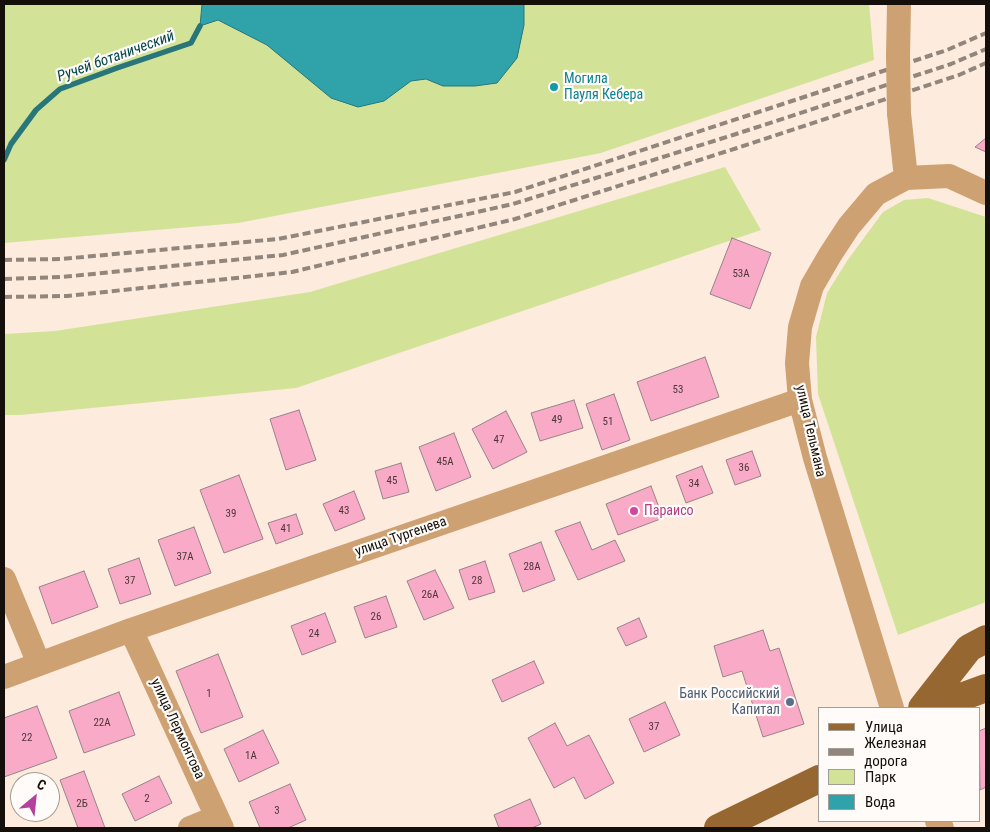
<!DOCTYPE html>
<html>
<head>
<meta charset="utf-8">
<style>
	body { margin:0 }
	#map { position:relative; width:990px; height:832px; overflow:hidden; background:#fdebde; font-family:"Roboto Condensed",sans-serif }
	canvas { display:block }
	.frame { position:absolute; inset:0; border:5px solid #140f0a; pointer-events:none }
	.legend { position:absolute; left:818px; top:707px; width:162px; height:115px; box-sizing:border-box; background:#fffbf8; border:1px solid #a19d99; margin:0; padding:6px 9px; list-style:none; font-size:15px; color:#140f0a }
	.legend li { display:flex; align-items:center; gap:10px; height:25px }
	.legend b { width:25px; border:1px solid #a19d99 }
	.north { position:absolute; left:10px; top:772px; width:50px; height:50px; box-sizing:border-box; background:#fffbf8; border:1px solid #a19d99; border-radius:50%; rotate:28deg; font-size:14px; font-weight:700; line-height:20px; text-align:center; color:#140f0a }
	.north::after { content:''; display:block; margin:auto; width:18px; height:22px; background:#b4429c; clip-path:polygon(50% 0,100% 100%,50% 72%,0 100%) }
</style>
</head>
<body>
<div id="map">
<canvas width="990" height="832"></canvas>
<div class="frame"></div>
<ul class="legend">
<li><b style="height:6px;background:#976731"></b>Улица</li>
<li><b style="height:6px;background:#92867c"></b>Железная дорога</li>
<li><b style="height:14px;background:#d2e397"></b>Парк</li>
<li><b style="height:14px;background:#30a2aa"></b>Вода</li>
</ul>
<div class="north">С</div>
</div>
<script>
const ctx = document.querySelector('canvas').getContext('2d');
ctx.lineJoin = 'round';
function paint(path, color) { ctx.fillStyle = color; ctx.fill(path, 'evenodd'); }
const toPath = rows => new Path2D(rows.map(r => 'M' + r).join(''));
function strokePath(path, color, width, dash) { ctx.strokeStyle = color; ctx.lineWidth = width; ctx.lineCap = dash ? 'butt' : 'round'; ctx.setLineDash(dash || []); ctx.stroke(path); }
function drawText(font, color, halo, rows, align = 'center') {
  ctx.font = font + ' "Roboto Condensed",sans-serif'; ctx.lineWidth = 4.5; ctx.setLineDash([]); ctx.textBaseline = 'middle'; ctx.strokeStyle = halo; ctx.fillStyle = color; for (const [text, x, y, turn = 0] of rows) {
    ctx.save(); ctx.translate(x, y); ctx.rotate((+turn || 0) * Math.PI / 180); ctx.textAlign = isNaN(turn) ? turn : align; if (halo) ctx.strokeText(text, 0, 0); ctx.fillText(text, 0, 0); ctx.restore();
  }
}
paint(toPath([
	[4,4,869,4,874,60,601,153,238,223,4,243],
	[725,167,761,230,296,388,20,415,4,415,4,334,55,331,310,292],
	[928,198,986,217,986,602,898,635,818,394,816,337,827,293,847,261,883,212,904,200]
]), '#d2e397');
const water = toPath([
	[202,4,524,4,524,25,517,58,497,83,475,86,443,86,426,79,411,81,384,101,358,107,331,98,267,45,218,20,200,26,202,4]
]);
paint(water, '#30a2aa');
strokePath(water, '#28767a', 1);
strokePath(toPath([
	[4,160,11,144,36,110,60,89,117,68,191,43,200,26]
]), '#28767a', 5.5);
const building = toPath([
	[986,138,986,152,975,147,986,138],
	[732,238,771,253,750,309,710,294,732,238],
	[705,357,719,397,651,421,637,382,705,357],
	[614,394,630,440,602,450,586,404,614,394],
	[574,400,583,428,540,441,531,413,574,400],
	[299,410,316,460,286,470,270,419,299,410],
	[506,411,527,452,493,469,472,429,506,411],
	[454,433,471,477,436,491,419,447,454,433],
	[752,451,761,476,735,485,726,460,752,451],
	[401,463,409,492,383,499,375,471,401,463],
	[702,466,713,493,686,503,676,476,702,466],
	[239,475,263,539,224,553,200,490,239,475],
	[651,486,663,518,618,535,606,504,651,486],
	[354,491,365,519,335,531,323,504,354,491],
	[296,514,303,534,276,544,268,523,296,514],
	[580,522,592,550,615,540,625,561,578,580,555,531,580,522],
	[194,527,211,573,175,586,158,540,194,527],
	[541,542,555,580,523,592,509,554,541,542],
	[139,558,151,594,120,604,108,569,139,558],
	[485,561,495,592,469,600,459,570,485,561],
	[435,570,454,608,424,620,407,581,435,570],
	[84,571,98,607,52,624,39,587,84,571],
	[386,596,397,627,365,638,354,607,386,596],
	[325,613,336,642,302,655,291,626,325,613],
	[639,618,647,637,626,646,617,628,639,618],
	[763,630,770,651,779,648,804,724,763,737,742,671,723,677,714,646,763,630],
	[218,654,243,717,201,733,176,671,218,654],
	[534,661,544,683,502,702,492,680,534,661],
	[119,692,135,735,84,753,69,711,119,692],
	[665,702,680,735,644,752,629,719,665,702],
	[37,706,57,758,4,777,4,718,37,706],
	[555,723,567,746,589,735,614,783,585,799,574,777,554,788,528,738,555,723],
	[986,728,986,787,980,790,979,731,986,728],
	[263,730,279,763,239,782,224,749,263,730],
	[84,771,105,828,78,828,60,780,84,771],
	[159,776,172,803,135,821,122,794,159,776],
	[290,784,306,820,288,828,260,828,249,802,290,784],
	[530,799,541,824,532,828,499,828,494,815,530,799]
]);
paint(building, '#f9aac7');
strokePath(building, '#978389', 1);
strokePath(toPath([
	[898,56,899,4],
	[899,113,906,178],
	[4,579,39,664],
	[131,630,222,828],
	[4,677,131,630,800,400],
	[892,708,815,458,800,400,797,363,800,327,812,286,830,255,849,226,876,194,906,178,949,176,986,193],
	[937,821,942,828],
	[190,828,217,817]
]), '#cea172', 24);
strokePath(toPath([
	[922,708,969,648,986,639],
	[931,708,986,688],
	[718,828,819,779]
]), '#976731', 28);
strokePath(toPath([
	[4,260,61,259,278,239,515,192,947,50,986,33],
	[4,279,62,277,283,255,513,204,733,135,951,64,986,49],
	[4,297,67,296,292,272,515,219,737,148,959,75,986,63]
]), '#92867c', 4, [8, 4]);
strokePath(toPath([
	[898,56,899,113]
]), '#cea172', 24);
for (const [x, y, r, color] of [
	[554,87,5,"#0f9aa8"],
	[634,511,5,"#d1479c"],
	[790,702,5,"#5c6f8a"]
]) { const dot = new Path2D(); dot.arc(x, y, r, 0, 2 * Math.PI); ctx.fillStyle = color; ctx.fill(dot); strokePath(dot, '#fffbf8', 2); }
drawText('11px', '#4d3639', null, [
	["53А",741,274],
	["53",678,390],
	["49",557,420],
	["51",608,422],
	["47",499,440],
	["45А",445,462],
	["36",744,468],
	["45",392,481],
	["34",694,484],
	["43",344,511],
	["39",231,514],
	["41",286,529],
	["37А",185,557],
	["28А",532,567],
	["37",130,581],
	["28",477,581],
	["26А",430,595],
	["26",376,617],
	["24",314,634],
	["1",209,694],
	["22А",102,723],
	["37",654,727],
	["22",27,738],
	["1А",251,756],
	["2",147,799],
	["2Б",82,804],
	["3",277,811]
]);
drawText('14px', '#0d838f', '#fffbf8', [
	["Могила",564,79],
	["Пауля Кебера",564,95]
], 'left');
drawText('14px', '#140f0a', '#fffbf8', [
	["улица Тельмана",810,431,77],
	["улица Тургенева",401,537,-19],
	["улица Лермонтова",177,729,65]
]);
drawText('14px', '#b23c85', '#fffbf8', [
	["Параисо",644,511]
], 'left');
drawText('14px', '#4e5e75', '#fffbf8', [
	["Банк Российский",780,694],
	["Капитал",780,710]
], 'right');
drawText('italic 15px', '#00464b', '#fffbf8', [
	["Ручей ботанический",116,57,-20]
]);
</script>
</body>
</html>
